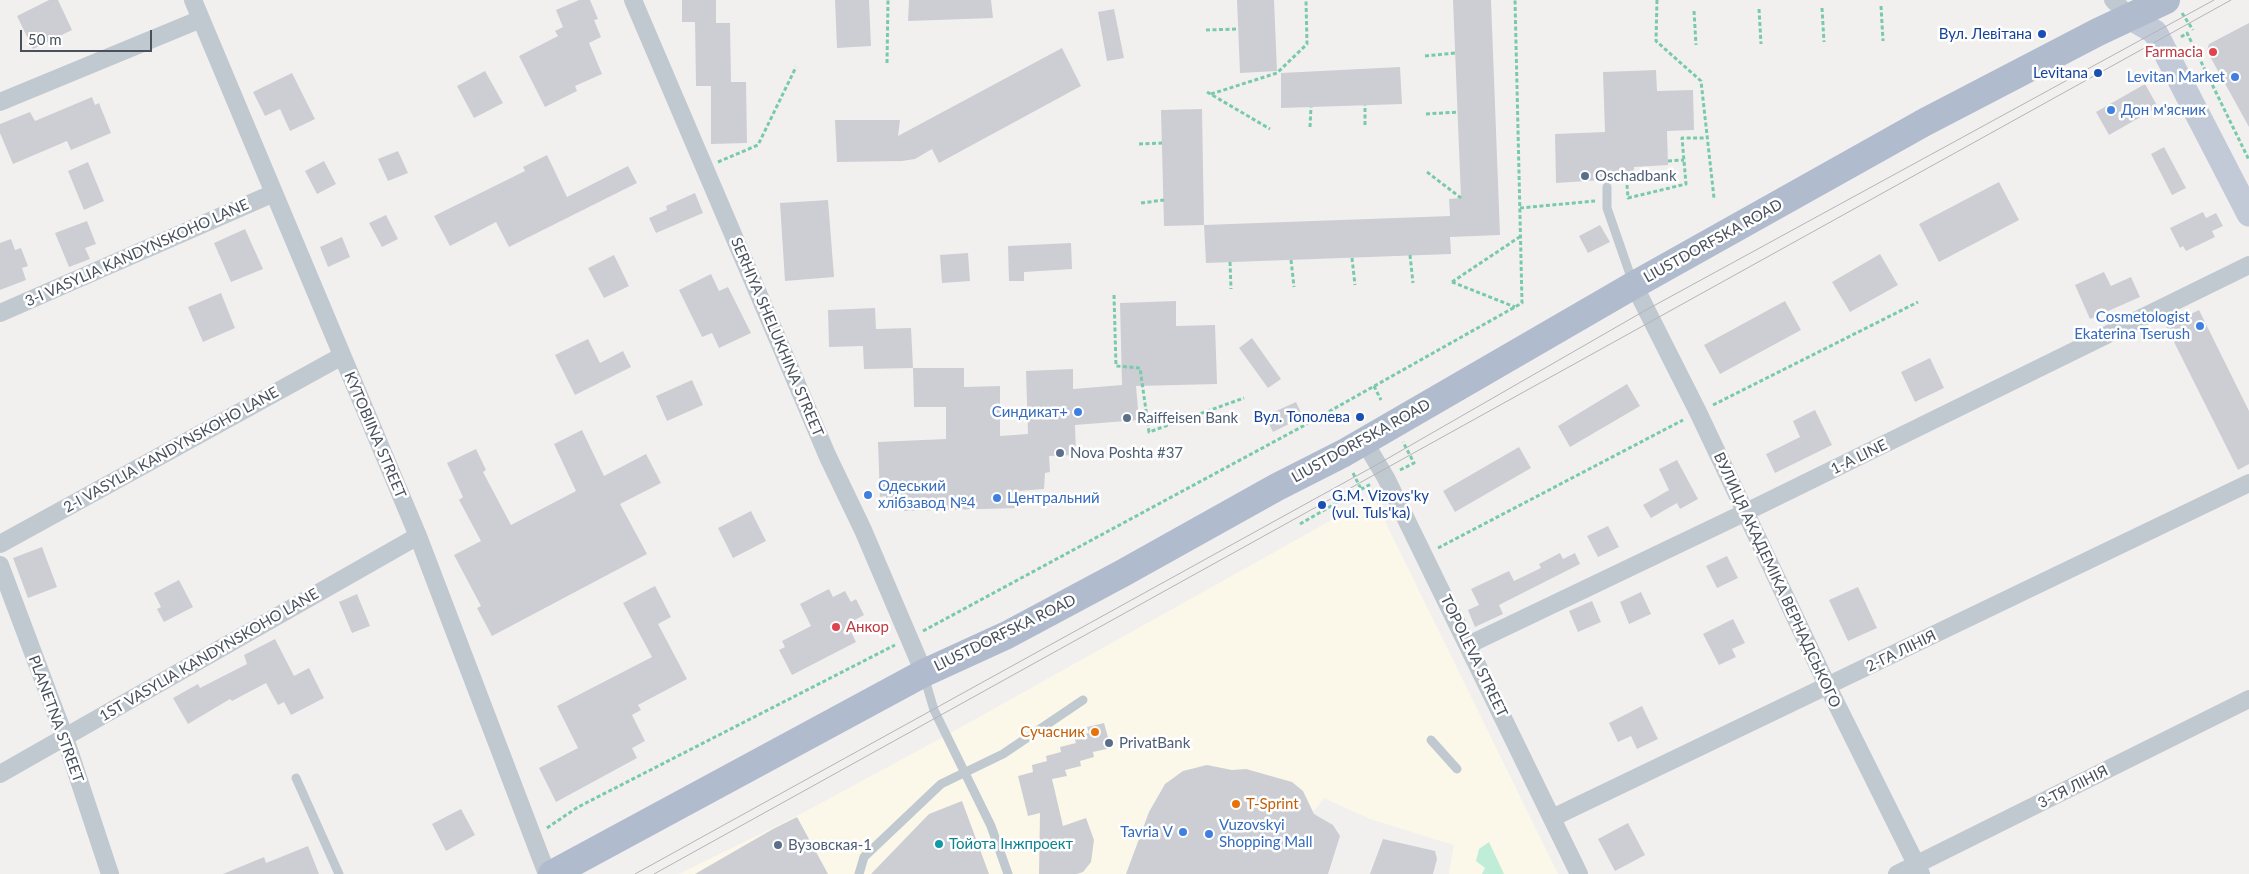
<!DOCTYPE html>
<html>
<head>
<meta charset="utf-8">
<style>
	body { margin:0 }
	#map { position:relative; width:2249px; height:874px; overflow:hidden; background:#f2f0ef; font-family:Lato,sans-serif }
	canvas { display:block }
	.scale { position:absolute; left:20px; top:30px; width:132px; height:22px; box-sizing:border-box; border:2px solid #48505c; border-top:0; padding-left:6px; font-size:15px; line-height:18px; white-space:nowrap; color:#48505c; -webkit-text-stroke:4px #fff; paint-order:stroke }
</style>
</head>
<body>
<div id="map">
<canvas width="2249" height="874"></canvas>
<div class="scale">50 m</div>
</div>
<script>
const ctx = document.querySelector('canvas').getContext('2d');
ctx.lineJoin = 'round';
function paint(path, color) { ctx.fillStyle = color; ctx.fill(path, 'evenodd'); }
const toPath = rows => new Path2D(rows.map(r => 'M' + r).join(''));
function strokePath(path, color, width, dash) { ctx.strokeStyle = color; ctx.lineWidth = width; ctx.lineCap = dash ? 'butt' : 'round'; ctx.setLineDash(dash || []); ctx.stroke(path); }
function drawText(font, color, halo, rows, align = 'center') {
  ctx.font = font + ' Lato,sans-serif'; ctx.lineWidth = 5; ctx.setLineDash([]); ctx.textBaseline = 'middle'; ctx.strokeStyle = halo; ctx.fillStyle = color; for (const [text, x, y, turn = 0] of rows) {
    ctx.save(); ctx.translate(x, y); ctx.rotate((+turn || 0) * Math.PI / 180); ctx.textAlign = isNaN(turn) ? turn : align; if (halo) ctx.strokeText(text, 0, 0); ctx.fillText(text, 0, 0); ctx.restore();
  }
}
paint(toPath([
	[1373,497,1558,874,1449,874,1454,845,1370,819,1324,798,1312,813,1231,874,679,874,799,815,947,735]
]), '#fbf8ea');
paint(toPath([
	[1489,842,1504,874,1482,874,1485,868,1476,861,1479,849]
]), '#c0edd7');
paint(toPath([
	[49,0,58,0,72,30,33,49,17,16],
	[579,0,590,0,598,19,594,20,601,37,589,43,602,74,575,86,577,91,545,107,519,56,558,36,555,31,563,27,556,10],
	[682,0,716,0,716,23,730,23,731,82,746,82,747,143,711,144,711,86,696,86,695,22,682,22],
	[835,0,869,0,871,46,837,48],
	[909,0,991,0,993,18,908,21],
	[1237,0,1274,0,1277,71,1240,73],
	[1453,0,1491,0,1500,235,1450,237,1451,254,1206,263,1204,225,1450,216,1449,199,1461,198],
	[1114,9,1124,58,1107,61,1098,12],
	[2249,23,2249,127,2207,51,2209,44],
	[1062,48,1081,86,939,163,932,149,915,159,902,161,837,162,835,120,900,120,898,136],
	[1400,67,1402,104,1281,108,1281,73],
	[1656,70,1657,91,1693,90,1694,130,1667,131,1668,165,1634,167,1634,178,1556,183,1555,134,1605,132,1603,72],
	[485,71,503,103,474,118,457,86],
	[292,73,315,119,290,131,280,109,265,116,253,92],
	[2145,84,2158,107,2109,135,2096,112],
	[92,97,95,105,99,103,111,133,71,150,67,141,13,164,0,133,0,124,30,112,35,121],
	[1202,109,1204,225,1164,226,1161,110],
	[2164,147,2186,188,2172,195,2151,154],
	[398,151,408,173,388,181,378,159],
	[547,155,567,197,628,166,637,183,509,247,496,222,450,246,434,216,525,171,523,167],
	[324,161,336,184,317,194,305,171],
	[88,162,104,201,84,210,68,171],
	[1999,182,2019,220,1939,262,1919,224],
	[695,193,703,213,656,233,649,218,667,210,666,206],
	[828,200,834,277,785,281,780,203],
	[2203,212,2206,218,2216,213,2223,226,2212,231,2215,237,2186,251,2183,246,2180,248,2170,228],
	[386,215,398,239,382,247,369,223],
	[87,221,96,244,85,248,90,259,69,267,55,233],
	[1600,225,1610,242,1588,253,1579,236],
	[245,229,263,269,231,282,214,243],
	[342,237,350,257,328,267,320,247],
	[11,239,15,250,21,248,28,266,22,268,26,280,0,290,0,243],
	[1071,243,1072,269,1024,272,1024,281,1009,281,1008,246],
	[968,253,970,281,942,283,940,255],
	[1880,254,1898,285,1850,312,1832,282],
	[614,255,629,286,604,298,588,268],
	[2104,272,2111,286,2131,277,2140,297,2090,319,2075,285],
	[711,274,719,291,728,287,751,333,719,348,712,333,702,337,679,290],
	[221,293,235,328,203,342,188,307],
	[1176,301,1176,326,1215,325,1217,384,1136,386,1139,420,1075,425,1076,455,1049,456,1050,472,1045,473,1044,489,1018,491,1019,508,904,511,904,498,886,499,886,496,880,497,878,442,946,439,946,407,914,407,913,368,964,368,964,387,1000,386,1000,436,1028,434,1026,371,1073,369,1073,389,1122,385,1120,303],
	[1785,301,1801,330,1720,374,1704,345],
	[875,308,876,329,911,328,913,368,864,369,863,346,829,347,828,310],
	[2199,310,2249,411,2249,464,2238,470,2166,326],
	[1252,338,1281,379,1268,388,1239,348],
	[588,339,600,363,623,351,631,367,575,395,555,355],
	[1930,358,1944,388,1915,402,1901,372],
	[692,380,703,405,667,421,656,396],
	[1627,384,1640,406,1570,447,1558,426],
	[1296,402,1303,417,1273,432,1265,416],
	[1815,410,1832,445,1775,473,1766,454,1800,437,1793,421],
	[582,430,604,476,646,454,661,483,620,504,647,554,492,636,477,608,481,606,454,555,481,541,459,500,463,497,447,463,476,449,486,470,483,472,511,525,576,491,554,444],
	[1519,447,1531,468,1455,512,1443,491],
	[1677,460,1698,499,1680,509,1677,503,1651,518,1643,505,1669,490,1659,469],
	[751,511,766,541,733,558,718,528],
	[1608,526,1619,547,1598,557,1587,536],
	[42,547,57,587,28,598,13,558],
	[1560,553,1563,559,1575,553,1580,564,1499,605,1503,614,1475,627,1468,610,1479,605,1471,589,1509,571,1514,581,1541,568,1539,564],
	[1727,556,1738,578,1717,588,1706,566],
	[179,580,193,607,164,622,157,609,161,607,154,593],
	[655,586,671,617,658,624,687,679,638,705,641,710,632,715,645,741,632,748,637,758,556,802,539,768,578,748,557,706,652,657,623,603],
	[1858,587,1877,628,1848,641,1829,600],
	[829,589,833,597,845,591,851,602,856,599,864,615,847,624,856,642,792,675,779,650,785,647,782,641,811,626,800,604],
	[1641,592,1651,614,1629,624,1620,602],
	[357,594,370,626,352,633,339,602],
	[1592,601,1601,622,1578,632,1569,611],
	[1733,619,1745,643,1732,649,1736,657,1719,665,1703,634],
	[275,639,294,676,309,668,324,698,291,715,284,702,278,705,266,683,232,701,230,699,188,724,173,698,198,684,200,688,247,664,244,655],
	[1642,706,1658,739,1637,749,1631,736,1618,742,1609,723],
	[1104,723,1111,748,1093,752,1094,757,1080,761,1081,766,1065,770,1067,776,1052,779,1063,826,1086,818,1094,840,1091,862,1083,872,1077,874,1039,874,1040,813,1028,816,1018,776,1033,772,1032,765,1047,761,1046,756,1061,752,1060,747,1076,743,1074,737,1089,733,1087,727],
	[1207,765,1232,770,1246,769,1292,782,1303,791,1314,814,1333,825,1340,836,1328,874,1126,874,1149,812,1165,784,1183,771],
	[962,801,989,874,871,874,929,814],
	[461,809,475,835,446,851,432,824],
	[797,817,828,874,695,874,773,829],
	[1628,823,1645,855,1615,871,1598,839],
	[1383,839,1435,851,1437,859,1433,874,1370,874],
	[308,846,319,874,223,874,264,857,266,863]
]), '#ccced4');
strokePath(toPath([
	[1657,0,1656,41,1701,81,1714,198],
	[1881,6,1883,41],
	[1822,8,1824,42],
	[1759,9,1761,44],
	[1694,11,1696,45],
	[2182,13,2193,30],
	[1206,30,1238,29],
	[2181,37,2187,33,2249,160],
	[1425,56,1455,53],
	[887,63,888,0],
	[1207,92,1270,129],
	[1211,94,1277,73,1307,44,1306,0],
	[1426,114,1458,112],
	[1365,125,1365,105],
	[1310,127,1311,107],
	[1139,144,1162,143],
	[1668,161,1684,160],
	[718,162,758,145,796,67],
	[1427,172,1461,198],
	[1627,185,1628,198,1686,184,1682,138,1708,138],
	[1141,203,1164,200],
	[1520,208,1595,201],
	[1410,255,1413,283],
	[1352,258,1355,285],
	[1291,260,1294,287],
	[1230,262,1231,289],
	[1452,282,1521,236],
	[1452,282,1515,307],
	[1114,295,1116,366,1140,368,1149,432,1244,398],
	[1374,386,1381,400],
	[1713,405,1918,302],
	[1400,470,1414,463,1403,442],
	[1353,473,1361,489],
	[1338,502,1371,484],
	[1300,524,1338,502],
	[1438,548,1683,420],
	[923,631,1305,425,1522,303,1515,0],
	[547,828,578,807,895,645]
]), '#79caac', 3, [4, 2.5]);
strokePath(toPath([
	[1607,187,1607,208,1633,283],
	[924,676,934,710,991,826,1008,874],
	[1431,740,1457,769],
	[296,778,339,874],
	[859,874,864,857,941,784,1003,754,1083,700]
]), '#c0c8d0', 9);
strokePath(toPath([
	[193,0,418,536,547,874],
	[633,0,828,457,863,530,924,673],
	[2113,0,2131,18],
	[0,102,201,19],
	[1634,285,1698,412,1828,687,1921,874],
	[0,313,274,193],
	[1364,441,1386,478,1579,874],
	[0,544,342,356],
	[0,565,65,738,110,874],
	[1468,645,1744,513,2249,265],
	[0,774,418,536],
	[1552,818,2249,483],
	[1897,874,2249,699]
]), '#c0c8d0', 18);
strokePath(toPath([
	[2131,18,2155,32,2249,214]
]), '#c3cad7', 25);
strokePath(toPath([
	[552,874,924,673,1007,635,1123,573,1277,487,1344,453,1634,285,1925,122,2098,32,2166,0]
]), '#b0bbcd', 28);
strokePath(toPath([
	[635,874,1378,464,1646,310,2214,0],
	[654,874,2231,0]
]), '#b2b4b9', 1);
for (const [x, y, r, color] of [
	[2042,34,5,"#1a4fb4"],
	[2213,52,5,"#e0444e"],
	[2098,73,5,"#1a4fb4"],
	[2235,77,5,"#3f7fe0"],
	[2111,110,5,"#3f7fe0"],
	[1585,176,5,"#5c6f8a"],
	[2200,326,5,"#3f7fe0"],
	[1078,412,5,"#3f7fe0"],
	[1360,417,5,"#1a4fb4"],
	[1127,418,5,"#5c6f8a"],
	[1060,453,5,"#5c6f8a"],
	[868,495,5,"#3f7fe0"],
	[997,498,5,"#3f7fe0"],
	[1322,505,5,"#1a4fb4"],
	[836,627,5,"#e0444e"],
	[1095,732,5,"#e8710a"],
	[1109,743,5,"#5c6f8a"],
	[1236,804,5,"#e8710a"],
	[1183,832,5,"#3f7fe0"],
	[1209,834,5,"#3f7fe0"],
	[939,844,5,"#0f9aa8"],
	[778,845,5,"#5c6f8a"]
]) { const dot = new Path2D(); dot.arc(x, y, r, 0, 2 * Math.PI); ctx.fillStyle = color; ctx.fill(dot); strokePath(dot, '#fff', 2); }
drawText('15px', '#164399', '#fff', [
	["Вул. Левітана",2032,34],
	["Levitana",2088,73],
	["Вул. Тополева",1350,417],
	["G.M. Vizovs'ky",1332,496,"left"],
	["(vul. Tuls'ka)",1332,513,"left"]
], 'right');
drawText('15px', '#be3a42', '#fff', [
	["Farmacia",2203,52],
	["Анкор",846,627,"left"]
], 'right');
drawText('15px', '#366cbe', '#fff', [
	["Levitan Market",2225,77],
	["Дон м'ясник",2121,110,"left"],
	["Cosmetologist",2190,317],
	["Ekaterina Tserush",2190,334],
	["Синдикат+",1068,412],
	["Одеський",878,486,"left"],
	["хлібзавод №4",878,503,"left"],
	["Центральний",1007,498,"left"],
	["Vuzovskyi",1219,825,"left"],
	["Shopping Mall",1219,842,"left"],
	["Tavria V",1173,832]
], 'right');
drawText('15px', '#4e5e75', '#fff', [
	["Oschadbank",1595,176],
	["Raiffeisen Bank",1137,418],
	["Nova Poshta #37",1070,453],
	["PrivatBank",1119,743],
	["Вузовская-1",788,845]
], 'left');
drawText('15px', '#48505c', '#fff', [
	["LIUSTDORFSKA ROAD",1713,241,-29],
	["3-I VASYLIA KANDYNSKOHO LANE",137,253,-24],
	["SERHIYA SHELUKHINA STREET",777,337,67],
	["KYTOBIINA STREET",375,435,67],
	["LIUSTDORFSKA ROAD",1361,441,-29],
	["2-I VASYLIA KANDYNSKOHO LANE",171,450,-29],
	["1-A LINE",1859,457,-26],
	["ВУЛИЦЯ АКАДЕМІКА ВЕРНАДСЬКОГО",1777,580,65],
	["LIUSTDORFSKA ROAD",1005,633,-26],
	["2-ГА ЛІНІЯ",1901,651,-26],
	["1ST VASYLIA KANDYNSKOHO LANE",209,655,-30],
	["TOPOLEVA STREET",1474,656,64],
	["PLANETNA STREET",56,719,70],
	["3-ТЯ ЛІНІЯ",2073,787,-27]
]);
drawText('15px', '#c56008', '#fff', [
	["Сучасник",1085,732],
	["T-Sprint",1246,804,"left"]
], 'right');
drawText('15px', '#0d838f', '#fff', [
	["Тойота Інжпроект",949,844]
], 'left');
</script>
</body>
</html>
